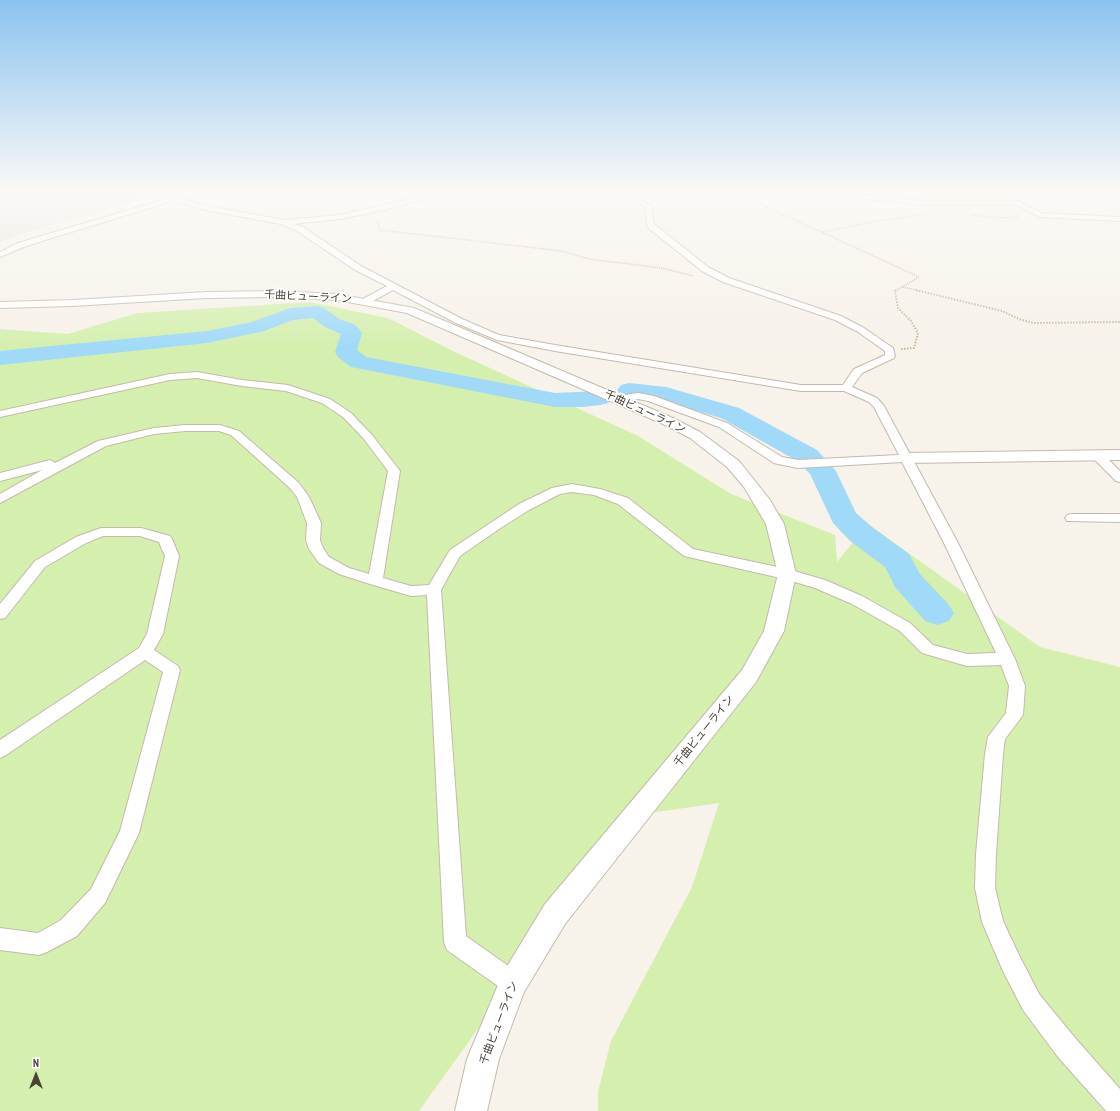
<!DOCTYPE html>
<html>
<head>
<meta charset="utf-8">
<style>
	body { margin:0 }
	#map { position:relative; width:1120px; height:1111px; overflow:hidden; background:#f7f2ea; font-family:"PT Sans Narrow",sans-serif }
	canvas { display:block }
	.north { position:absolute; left:16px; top:1055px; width:40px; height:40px; -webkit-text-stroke:3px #fff; paint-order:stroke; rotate:0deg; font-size:11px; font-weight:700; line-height:16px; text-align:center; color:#4c4337 }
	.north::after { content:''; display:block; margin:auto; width:14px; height:18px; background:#4c4337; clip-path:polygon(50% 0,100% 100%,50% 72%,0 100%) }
</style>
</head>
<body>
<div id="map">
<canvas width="1120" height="1111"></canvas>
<div class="north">N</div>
</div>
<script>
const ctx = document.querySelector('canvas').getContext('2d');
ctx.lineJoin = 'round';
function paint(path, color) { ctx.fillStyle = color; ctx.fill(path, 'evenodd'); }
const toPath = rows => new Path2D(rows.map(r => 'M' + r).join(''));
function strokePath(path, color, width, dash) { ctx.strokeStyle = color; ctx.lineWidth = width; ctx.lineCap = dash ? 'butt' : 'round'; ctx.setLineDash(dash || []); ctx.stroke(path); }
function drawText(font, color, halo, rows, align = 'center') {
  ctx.font = font + ' "PT Sans Narrow","Noto Sans JP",sans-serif'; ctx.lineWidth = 3.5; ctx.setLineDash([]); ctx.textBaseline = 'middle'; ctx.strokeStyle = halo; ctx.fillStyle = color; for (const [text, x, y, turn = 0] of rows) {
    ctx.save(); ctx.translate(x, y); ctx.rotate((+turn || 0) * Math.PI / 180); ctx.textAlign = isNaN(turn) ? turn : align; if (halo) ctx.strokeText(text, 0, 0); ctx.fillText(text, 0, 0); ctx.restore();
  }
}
paint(toPath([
	[0,191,127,191,151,197,21,234,0,242]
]), '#e9e4df');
paint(toPath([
	[310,302,388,318,455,352,638,436,731,494,835,535,837,562,868,524,1040,647,1120,667,1120,1111,598,1111,598,1092,611,1041,692,887,719,803,636,815,601,857,419,1111,0,1111,0,329,68,334,137,313]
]), '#d5efaf');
paint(toPath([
	[317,306,324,308,339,319,354,324,359,329,362,333,357,350,366,357,555,393,600,391,608,393,612,398,608,403,600,405,582,407,555,407,351,367,338,357,335,352,341,334,325,327,313,318,293,320,264,331,207,343,0,365,0,351,207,331,252,322,290,308,317,306],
	[629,383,666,387,739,408,817,450,836,471,856,513,872,527,909,554,920,574,949,605,954,613,949,621,937,625,925,621,895,587,885,567,850,541,833,523,810,474,799,462,721,418,663,401,621,395,617,390,621,385,629,383]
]), '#a1daf9');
const service = toPath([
	[111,191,117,191,96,197,66,201,23,194,0,194,0,192,23,192,66,199,96,195,111,191]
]);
const minor = toPath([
	[143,191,154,191,211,207,285,220,340,215,443,191,454,191,384,210,340,219,293,224,303,227,361,266,462,319,499,335,555,345,801,385,843,385,854,369,885,355,885,351,858,332,835,320,723,282,702,271,647,227,646,207,610,191,619,191,626,194,641,191,655,191,633,197,651,205,654,224,708,267,729,278,841,316,864,328,893,348,895,356,894,358,862,373,852,387,877,398,884,406,958,543,1015,659,1025,686,1023,715,1005,739,1003,754,996,854,995,888,1003,921,1018,953,1039,994,1076,1039,1120,1089,1120,1111,1106,1111,1058,1057,1023,1010,1002,969,982,922,975,888,976,854,985,754,988,737,1006,713,1009,686,1001,665,967,666,922,653,900,631,852,604,815,588,785,579,684,556,618,504,594,495,572,492,560,494,529,510,502,527,460,556,441,590,466,936,521,975,524,983,521,991,513,994,505,991,447,950,444,942,427,595,411,596,370,584,339,574,319,563,309,549,306,540,307,523,297,497,291,489,231,435,219,431,185,431,154,434,106,446,0,503,0,494,42,470,0,481,0,473,50,460,55,463,98,441,154,428,185,425,220,425,239,431,299,483,309,497,321,523,320,540,323,548,329,557,349,568,369,574,388,471,364,439,343,417,322,403,286,391,242,386,197,378,170,380,0,417,0,411,170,374,197,372,242,380,288,385,330,399,351,413,372,435,400,471,383,578,411,586,429,585,450,550,519,504,552,488,572,484,600,489,628,498,693,549,787,569,825,580,862,596,910,623,933,645,967,654,996,653,944,543,902,462,798,468,778,464,774,463,719,427,648,401,638,399,618,402,613,399,618,396,638,393,654,396,727,423,782,457,798,460,899,455,874,407,869,402,844,391,801,391,555,351,497,340,456,323,393,290,369,303,363,303,362,301,363,299,387,286,355,270,297,231,281,224,210,211,173,201,45,240,24,247,0,257,0,252,18,243,166,199,143,191],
	[826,191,840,191,923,201,1018,201,1041,213,1120,217,1120,221,1039,217,1017,205,923,205,850,197,826,191],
	[1097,451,1101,452,1120,471,1120,482,1116,481,1093,458,1091,455,1093,452,1097,451],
	[1072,514,1120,514,1120,522,1067,521,1065,518,1067,515,1072,514],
	[101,528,141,528,170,536,172,539,179,556,163,634,154,650,178,666,180,670,139,833,105,903,77,936,47,952,39,955,0,950,0,928,38,933,61,920,91,889,120,831,163,672,145,660,6,755,0,758,0,740,139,648,147,634,165,556,159,542,140,536,103,536,86,543,45,567,5,618,0,619,0,604,35,561,76,537,101,528]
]);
const tertiary = toPath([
	[277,291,337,294,414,308,673,418,700,432,739,461,770,500,784,524,796,574,784,631,756,682,565,924,524,992,499,1059,487,1111,455,1111,467,1059,503,973,545,904,742,670,764,631,778,574,766,524,744,487,727,467,690,438,663,424,407,313,337,300,277,297,206,298,73,306,0,308,0,302,73,300,206,292,277,291],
	[1120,450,1120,460,906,463,901,461,898,458,901,455,906,453,1120,450]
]);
strokePath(service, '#c4baab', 2);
strokePath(minor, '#c4baab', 2);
strokePath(tertiary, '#c4baab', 2);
strokePath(toPath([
	[737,191,752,200,919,277,895,291],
	[971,215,999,218,1020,217],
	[376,220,379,224,378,228,380,230,562,251,589,259,662,268,693,276],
	[823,232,877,221,923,215],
	[903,287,920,291]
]), '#c7b59b', 1.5, [1, 1]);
strokePath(toPath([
	[896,290,895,291,898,308,911,321,918,333,914,348,901,349],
	[916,290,1002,311,1019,319,1033,323,1120,322]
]), '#c7b59b', 2, [1.5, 1.5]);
paint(service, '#fff');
paint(minor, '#fff');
paint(tertiary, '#fff');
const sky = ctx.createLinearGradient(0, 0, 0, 347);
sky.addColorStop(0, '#8bc3ef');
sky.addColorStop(0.55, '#fbf9f6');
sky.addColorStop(1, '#fbf9f600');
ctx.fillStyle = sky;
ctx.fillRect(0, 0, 1120, 347);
drawText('11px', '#4c4337', '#fff', [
	["千曲ビューライン",308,297,3],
	["千曲ビューライン",645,412,25],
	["千曲ビューライン",704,731,-51],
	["千曲ビューライン",499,1023,-69]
]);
</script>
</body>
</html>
